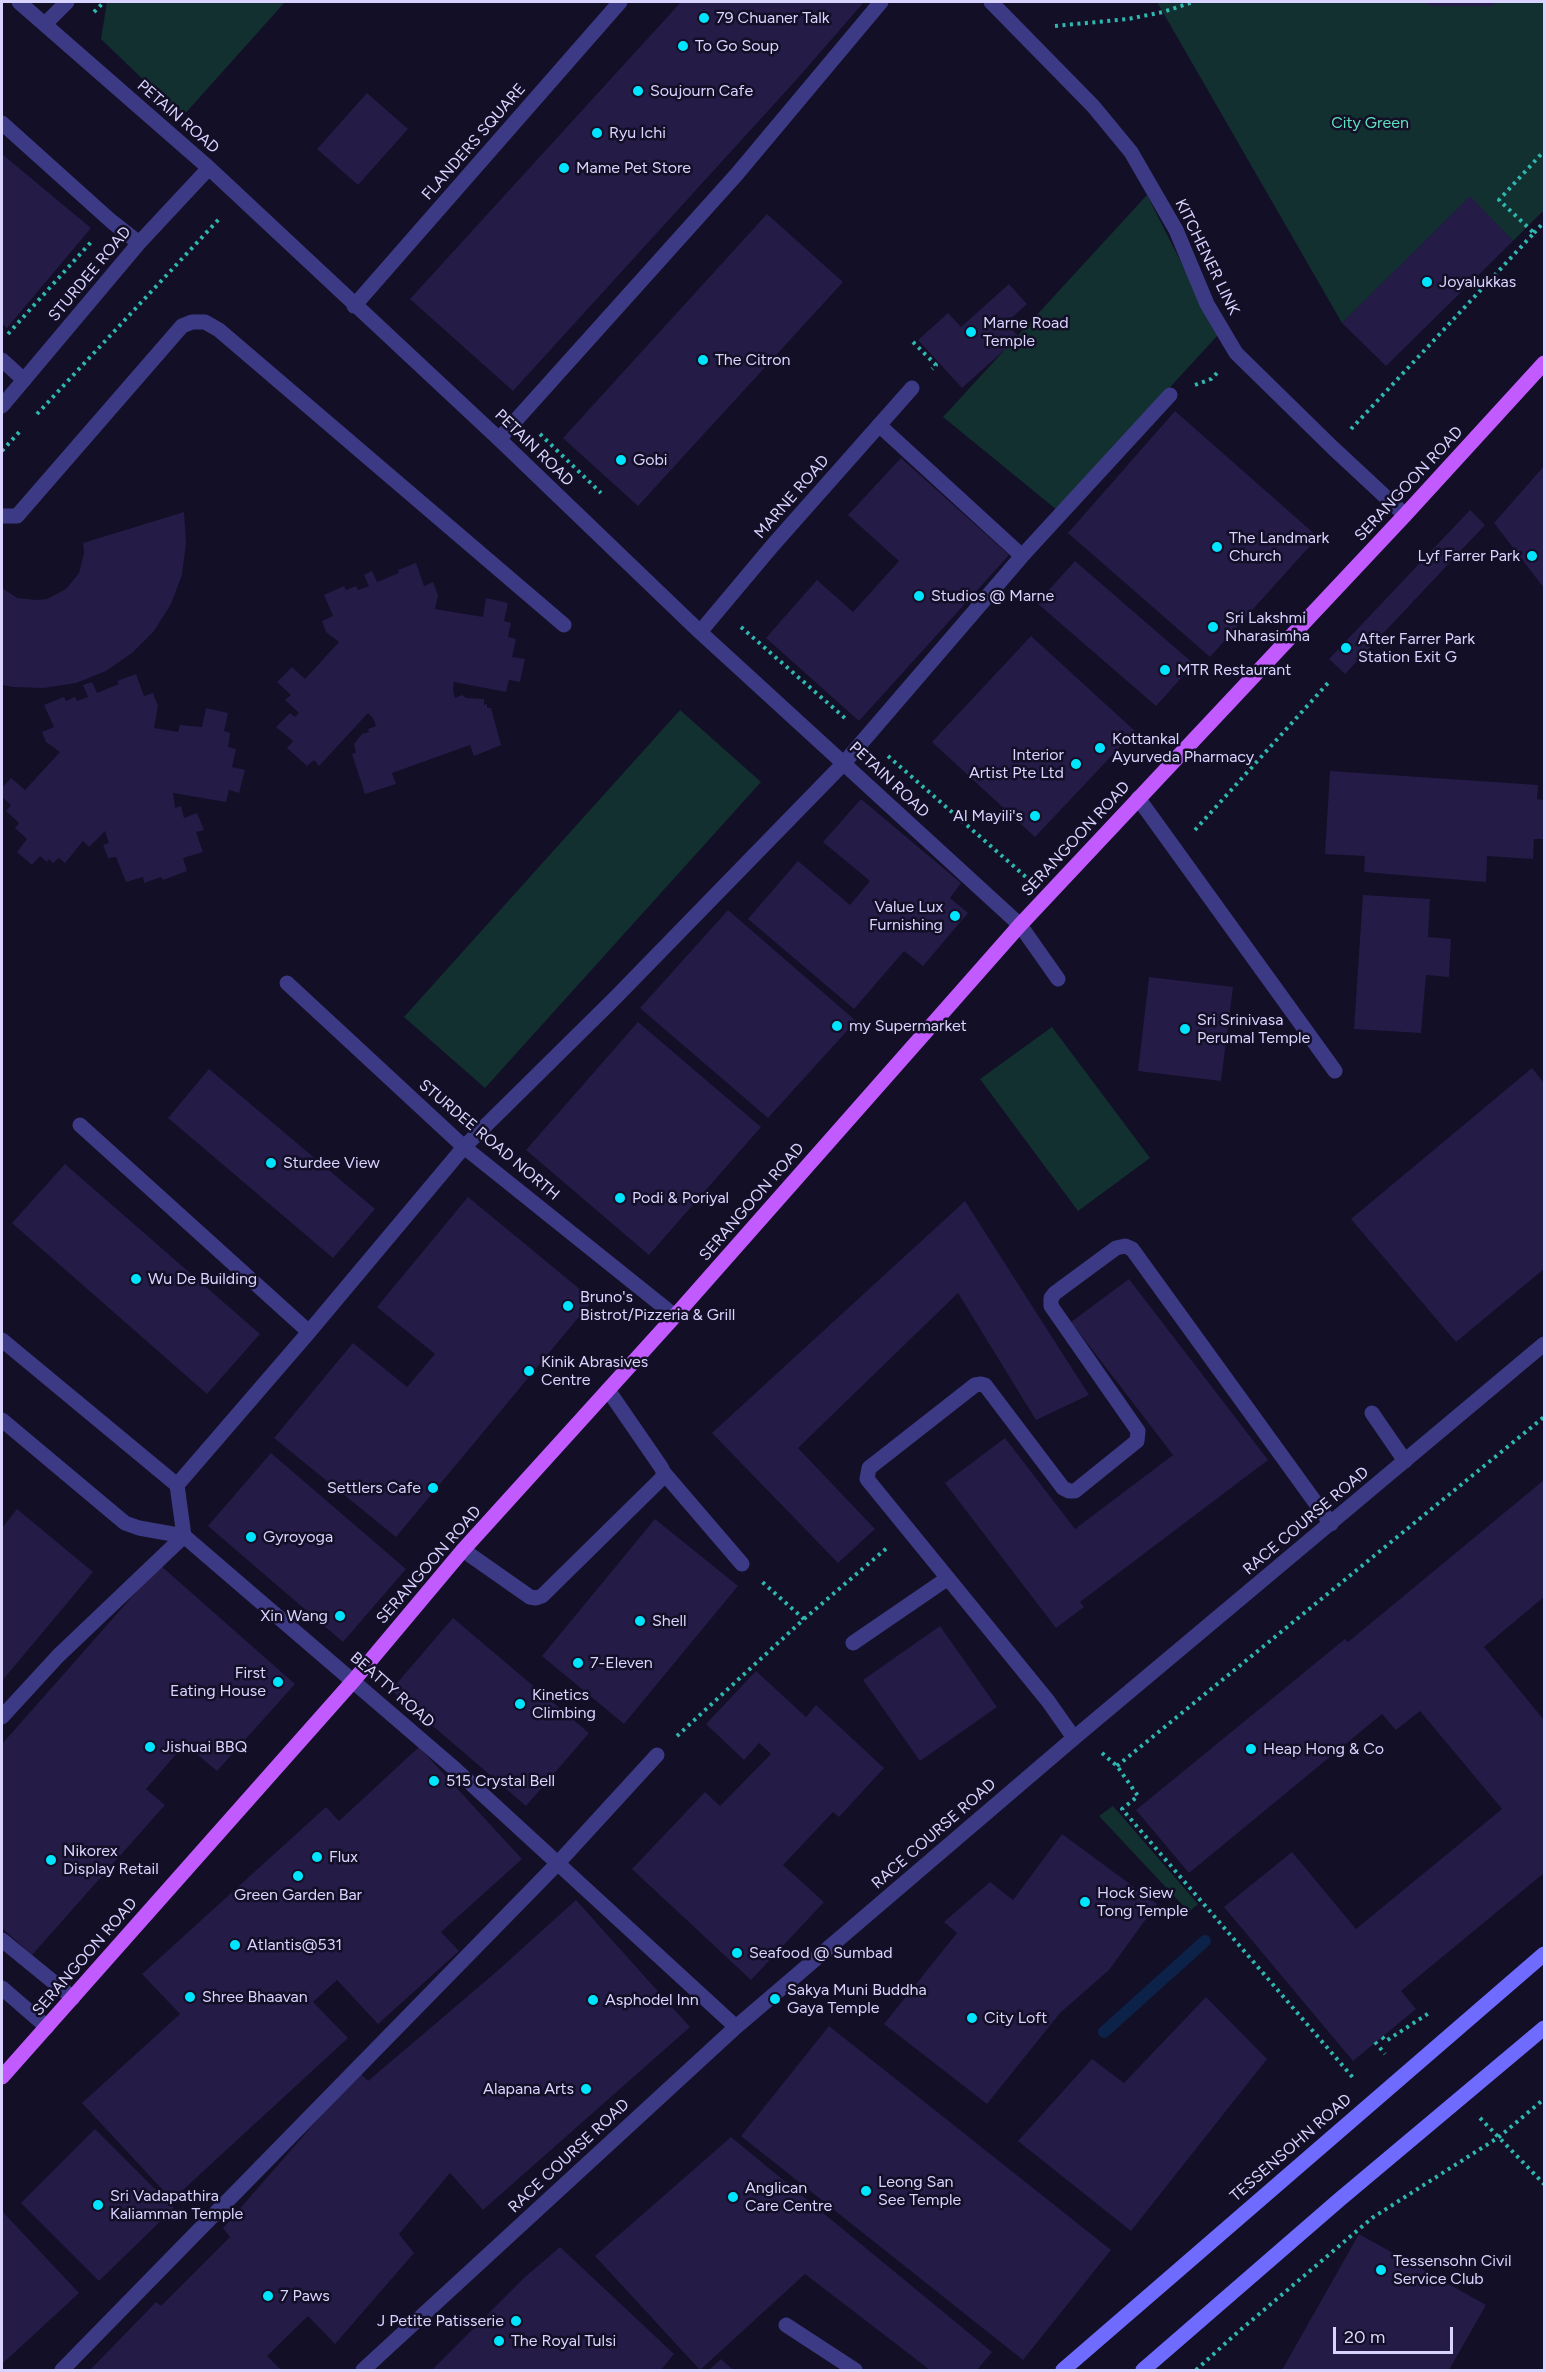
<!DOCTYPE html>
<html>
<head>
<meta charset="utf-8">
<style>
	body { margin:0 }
	#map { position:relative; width:1546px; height:2372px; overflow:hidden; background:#130f26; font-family:Figtree,sans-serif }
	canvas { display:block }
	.frame { position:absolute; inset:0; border:3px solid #d9d4ff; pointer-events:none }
	.scale { position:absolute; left:1333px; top:2327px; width:120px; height:27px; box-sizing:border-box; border:3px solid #d9d4ff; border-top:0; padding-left:8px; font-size:18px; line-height:21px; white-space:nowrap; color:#d9d4ff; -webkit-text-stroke:4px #130f26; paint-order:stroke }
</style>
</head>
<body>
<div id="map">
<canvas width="1546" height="2372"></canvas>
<div class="frame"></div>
<div class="scale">20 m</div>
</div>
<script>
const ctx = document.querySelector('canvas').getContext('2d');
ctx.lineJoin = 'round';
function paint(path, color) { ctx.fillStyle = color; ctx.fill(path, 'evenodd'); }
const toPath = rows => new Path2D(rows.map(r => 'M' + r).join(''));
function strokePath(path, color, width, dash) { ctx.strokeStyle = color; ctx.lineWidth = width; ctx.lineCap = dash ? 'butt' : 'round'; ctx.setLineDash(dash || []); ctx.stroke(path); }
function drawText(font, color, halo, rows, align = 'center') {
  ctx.font = font + ' Figtree,sans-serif'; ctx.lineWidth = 5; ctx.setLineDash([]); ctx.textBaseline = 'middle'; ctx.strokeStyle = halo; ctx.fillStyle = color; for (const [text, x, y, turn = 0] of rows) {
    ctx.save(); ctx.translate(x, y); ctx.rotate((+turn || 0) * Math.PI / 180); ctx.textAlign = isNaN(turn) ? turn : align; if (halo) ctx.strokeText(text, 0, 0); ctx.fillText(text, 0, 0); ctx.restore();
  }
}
paint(toPath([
	[107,2,285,2,182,117,101,39],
	[1157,2,1544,2,1544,210,1513,241,1470,197,1342,323],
	[1147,195,1218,335,1057,510,943,417],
	[680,710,761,782,485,1088,404,1017],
	[1052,1027,1150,1158,1078,1211,980,1079],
	[1113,1806,1198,1904,1189,1912,1099,1816]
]), '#12302f');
strokePath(toPath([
	[1104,2032,1205,1941]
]), '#0c2248', 12);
paint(toPath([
	[681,2,864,2,797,79,513,391,410,299],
	[1422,2,1497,2,1492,6,1431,6],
	[367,93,408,129,358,185,317,149],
	[2,154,91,228,7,328,2,323],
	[1470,196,1513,241,1386,366,1342,323],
	[767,214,843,282,638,506,563,438],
	[1009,284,1027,304,1006,323,1019,337,962,388,918,340,948,313,961,327],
	[1175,411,1318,537,1210,657,1068,533],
	[901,458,1009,555,859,721,766,638,817,580,853,612,899,561,848,515],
	[1544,466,1544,588,1494,523],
	[1470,510,1485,525,1345,674,1329,659],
	[184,512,186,543,182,575,171,604,154,631,132,653,106,671,76,683,44,688,13,687,2,685,2,588,17,598,37,600,47,599,66,589,79,573,84,553,83,543],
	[1075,561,1194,664,1156,706,1037,603],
	[416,563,424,586,433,582,438,595,435,609,483,617,486,598,508,603,504,621,511,623,508,637,516,639,512,657,525,659,520,682,509,680,506,692,454,682,453,690,455,698,462,695,466,698,484,699,484,705,487,704,487,708,491,708,501,745,474,756,470,745,392,773,396,784,365,794,352,754,356,753,354,744,362,734,369,732,368,729,376,726,373,718,368,713,319,766,314,760,307,766,287,748,293,741,276,727,290,713,295,717,299,713,285,700,291,695,277,682,292,667,305,679,339,642,326,632,322,621,333,616,324,595,344,586,346,590,356,586,358,590,369,586,364,575,372,571,377,582,399,573,398,570],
	[1031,636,1135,731,1035,837,932,742],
	[136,674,144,696,153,693,158,706,154,728,178,732,180,725,202,727,206,708,228,713,224,731,230,733,228,747,236,749,232,767,245,770,239,793,229,790,226,802,173,793,175,808,181,806,184,818,197,813,204,830,196,832,203,852,183,858,187,871,163,880,161,877,144,883,143,877,126,882,116,857,108,858,103,845,109,843,105,831,89,847,83,841,65,863,59,858,53,863,49,859,47,862,40,856,32,865,17,852,27,839,15,828,19,823,6,811,11,805,2,797,2,788,11,778,25,790,60,752,46,742,42,732,54,727,44,705,64,697,66,701,75,697,77,701,88,697,83,685,92,682,97,693,119,684,117,681],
	[1330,771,1538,785,1537,799,1544,800,1544,839,1534,839,1533,859,1487,856,1486,882,1364,872,1365,856,1325,854],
	[861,799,961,883,950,898,968,913,923,966,904,951,854,1009,748,919,798,861,850,905,870,881,823,842],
	[1363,895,1430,899,1428,937,1451,939,1449,977,1426,975,1421,1033,1354,1029],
	[728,910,856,1021,768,1118,640,1008],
	[1149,977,1233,987,1221,1081,1138,1071],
	[638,1022,761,1127,649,1255,526,1150],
	[1532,1068,1544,1083,1544,1269,1456,1342,1351,1219],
	[209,1069,375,1209,333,1258,168,1118],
	[65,1164,260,1334,207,1394,12,1223],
	[468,1197,593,1300,396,1537,274,1438,353,1343,407,1387,435,1354,377,1307],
	[965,1201,1089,1395,1036,1420,958,1293,798,1448,875,1529,838,1563,712,1433],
	[1129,1279,1268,1460,1080,1602,1084,1607,1056,1628,945,1483,1005,1438,1075,1529,1173,1455,1071,1322],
	[271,1453,406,1569,343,1642,208,1526],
	[1544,1480,1544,1597,1484,1647,1544,1720,1544,1873,1401,1991,1416,2009,1353,2061,1224,1907,1292,1852,1356,1929,1502,1809,1420,1711,1396,1730,1382,1714,1189,1873,1136,1810,1345,1639,1348,1642],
	[17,1509,93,1572,2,1681,2,1528],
	[655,1519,738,1586,624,1724,542,1656],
	[160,1565,295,1684,217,1771,185,1744,146,1789,165,1805,32,1955,2,1928,2,1744],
	[453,1618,589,1733,526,1806,391,1690],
	[940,1626,997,1707,920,1761,863,1680],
	[756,1671,806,1717,816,1705,884,1768,839,1817,833,1812,783,1865,824,1902,751,1980,632,1869,705,1792,720,1806,771,1754,759,1743,744,1760,706,1724],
	[419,1747,522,1859,441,1932,459,1951,378,2024,337,1980,313,2002,348,2038,172,2200,82,2103,180,2014,142,1974,326,1807,339,1821],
	[1062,1834,1157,1904,1109,1970,1060,2013,987,2104,884,2024,957,1933,944,1922,990,1882,1013,1900],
	[576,1900,690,2027,483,2210,450,2173,399,2234,414,2253,335,2344,308,2316,267,2356,281,2370,90,2370,156,2302,161,2306,230,2237,223,2228,359,2072,368,2081,495,1973],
	[1206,1997,1267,2059,1131,2231,1018,2141,1092,2059,1124,2083],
	[829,2026,1111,2250,1023,2360,741,2136],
	[95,2129,174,2208,99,2281,21,2203],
	[731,2137,992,2352,977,2370,930,2370,805,2274,700,2370,595,2256],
	[2,2211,79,2293,2,2364],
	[1359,2234,1486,2305,1449,2370,1282,2370],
	[560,2247,674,2354,661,2370,432,2370,525,2277],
	[721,2359,733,2370,709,2370]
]), '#241b47');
strokePath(toPath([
	[94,12,104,2],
	[1055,26,1128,19,1163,12,1193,2],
	[1534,233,1544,222],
	[8,334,92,241],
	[913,342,936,365,932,369],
	[1195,385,1211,379,1217,373],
	[37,414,220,218],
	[1351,429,1534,233,1499,200,1544,151],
	[540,434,601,493],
	[2,451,21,430],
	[741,627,846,719],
	[888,756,1026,877],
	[1195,830,1328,683],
	[804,1619,888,1547],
	[677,1736,804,1619,761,1581],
	[1102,1753,1117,1766,1138,1796,1122,1809,1355,2080],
	[1117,1766,1544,1417],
	[1382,2037,1386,2041,1429,2013],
	[1375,2042,1385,2054],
	[1480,2118,1544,2184],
	[1196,2370,1238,2332,1372,2218,1499,2137,1544,2099]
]), '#2fb8b0', 4, [3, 4.5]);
strokePath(toPath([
	[2,360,24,380],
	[879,425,1022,556],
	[499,439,737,174,881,2],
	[2,516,17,516,182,326,192,322,205,322,219,330,564,625],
	[1138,798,1335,1071],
	[1020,925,1058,979],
	[464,1147,615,998,844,763,1022,556,1170,395],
	[1372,1413,1405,1461],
	[664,1473,742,1564],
	[463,1550,530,1597,536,1598,542,1596,661,1479,664,1473,661,1467,608,1390],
	[853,1643,948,1578],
	[2,1717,58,1656,184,1536],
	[1074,1738,1048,1701,867,1479,869,1468,975,1385,981,1384,985,1385,1063,1488,1069,1491,1075,1491,1137,1441,1138,1431,1051,1306,1051,1298,1055,1293,1116,1248,1125,1246,1132,1249,1331,1524],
	[2,1940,73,1998],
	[2,1988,47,2027],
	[786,2325,855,2370],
	[62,2370,558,1863,657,1755]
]), '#3d3a85', 15);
strokePath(toPath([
	[19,2,209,168,499,439,700,632,1020,925],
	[991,2,1093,106,1131,152,1176,230,1207,304,1236,353,1333,448,1405,515],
	[45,24,67,2],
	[2,123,111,221,139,243],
	[354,306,620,2],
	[2,406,139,243,209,168],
	[700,632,773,545,912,388],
	[287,983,464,1147,675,1316],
	[80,1125,309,1332],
	[2,1340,177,1485],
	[2,1420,125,1523,139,1528,184,1536,455,1769,736,2027],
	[184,1536,177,1485,309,1332,464,1147],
	[363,2370,736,2027,1074,1738,1544,1344]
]), '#3d3a85', 15);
strokePath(toPath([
	[1063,2370,1544,1954],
	[1143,2370,1339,2200,1544,2028]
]), '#6f6bff', 15);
strokePath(toPath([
	[2,2077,354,1680,463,1550,675,1316,1020,925,1405,515,1544,363]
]), '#c25bff', 15);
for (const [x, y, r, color] of [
	[704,18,6,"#00e5ff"],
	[683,46,6,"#00e5ff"],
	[638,91,6,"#00e5ff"],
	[597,133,6,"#00e5ff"],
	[564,168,6,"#00e5ff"],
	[1427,282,6,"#00e5ff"],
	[971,332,6,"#00e5ff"],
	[703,360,6,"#00e5ff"],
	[621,460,6,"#00e5ff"],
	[1217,547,6,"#00e5ff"],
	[1532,556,6,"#00e5ff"],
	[919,596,6,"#00e5ff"],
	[1213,627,6,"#00e5ff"],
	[1346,648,6,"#00e5ff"],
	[1165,670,6,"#00e5ff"],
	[1100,748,6,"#00e5ff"],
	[1076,764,6,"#00e5ff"],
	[1035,816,6,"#00e5ff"],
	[955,916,6,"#00e5ff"],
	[837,1026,6,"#00e5ff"],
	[1185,1029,6,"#00e5ff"],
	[271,1163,6,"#00e5ff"],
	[620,1198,6,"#00e5ff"],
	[136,1279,6,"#00e5ff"],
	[568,1306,6,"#00e5ff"],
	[529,1371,6,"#00e5ff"],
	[433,1488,6,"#00e5ff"],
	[251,1537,6,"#00e5ff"],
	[340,1616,6,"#00e5ff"],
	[640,1621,6,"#00e5ff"],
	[578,1663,6,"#00e5ff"],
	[278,1682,6,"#00e5ff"],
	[520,1704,6,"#00e5ff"],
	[150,1747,6,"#00e5ff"],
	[1251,1749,6,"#00e5ff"],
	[434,1781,6,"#00e5ff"],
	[317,1857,6,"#00e5ff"],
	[51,1860,6,"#00e5ff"],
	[298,1876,6,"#00e5ff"],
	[1085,1902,6,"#00e5ff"],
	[235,1945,6,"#00e5ff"],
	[737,1953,6,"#00e5ff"],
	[190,1997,6,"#00e5ff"],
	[775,1999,6,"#00e5ff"],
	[593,2000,6,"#00e5ff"],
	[972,2018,6,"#00e5ff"],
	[586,2089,6,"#00e5ff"],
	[866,2191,6,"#00e5ff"],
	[733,2197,6,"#00e5ff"],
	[98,2205,6,"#00e5ff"],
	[1381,2270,6,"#00e5ff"],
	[268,2296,6,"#00e5ff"],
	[516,2321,6,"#00e5ff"],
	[499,2341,6,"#00e5ff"]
]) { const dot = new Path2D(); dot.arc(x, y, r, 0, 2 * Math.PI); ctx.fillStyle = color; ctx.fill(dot); strokePath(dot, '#130f26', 2); }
drawText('16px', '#d9d4ff', '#130f26', [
	["79 Chuaner Talk",716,18],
	["To Go Soup",695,46],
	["Soujourn Cafe",650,91],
	["Ryu Ichi",609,133],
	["Mame Pet Store",576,168],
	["Joyalukkas",1439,282],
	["Marne Road",983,323],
	["Temple",983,341],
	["The Citron",715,360],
	["Gobi",633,460],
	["The Landmark",1229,538],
	["Church",1229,556],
	["Lyf Farrer Park",1520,556,"right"],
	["Studios @ Marne",931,596],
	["Sri Lakshmi",1225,618],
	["Nharasimha",1225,636],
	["After Farrer Park",1358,639],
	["Station Exit G",1358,657],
	["MTR Restaurant",1177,670],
	["Kottankal",1112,739],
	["Ayurveda Pharmacy",1112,757],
	["Interior",1064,755,"right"],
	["Artist Pte Ltd",1064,773,"right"],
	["Al Mayili's",1023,816,"right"],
	["Value Lux",943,907,"right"],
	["Furnishing",943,925,"right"],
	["Sri Srinivasa",1197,1020],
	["Perumal Temple",1197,1038],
	["my Supermarket",849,1026],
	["Sturdee View",283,1163],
	["Podi & Poriyal",632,1198],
	["Wu De Building",148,1279],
	["Bruno's",580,1297],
	["Bistrot/Pizzeria & Grill",580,1315],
	["Kinik Abrasives",541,1362],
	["Centre",541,1380],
	["Settlers Cafe",421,1488,"right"],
	["Gyroyoga",263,1537],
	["Xin Wang",328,1616,"right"],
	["Shell",652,1621],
	["7-Eleven",590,1663],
	["First",266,1673,"right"],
	["Eating House",266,1691,"right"],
	["Kinetics",532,1695],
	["Climbing",532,1713],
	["Jishuai BBQ",162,1747],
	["Heap Hong & Co",1263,1749],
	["515 Crystal Bell",446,1781],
	["Nikorex",63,1851],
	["Display Retail",63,1869],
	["Flux",329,1857],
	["Hock Siew",1097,1893],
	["Tong Temple",1097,1911],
	["Green Garden Bar",298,1895,"center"],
	["Atlantis@531",247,1945],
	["Seafood @ Sumbad",749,1953],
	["Sakya Muni Buddha",787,1990],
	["Gaya Temple",787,2008],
	["Shree Bhaavan",202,1997],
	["Asphodel Inn",605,2000],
	["City Loft",984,2018],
	["Alapana Arts",574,2089,"right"],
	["Leong San",878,2182],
	["See Temple",878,2200],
	["Anglican",745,2188],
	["Care Centre",745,2206],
	["Sri Vadapathira",110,2196],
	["Kaliamman Temple",110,2214],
	["Tessensohn Civil",1393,2261],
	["Service Club",1393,2279],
	["7 Paws",280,2296],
	["J Petite Patisserie",504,2321,"right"],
	["The Royal Tulsi",511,2341]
], 'left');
drawText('16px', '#d9d4ff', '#130f26', [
	["PETAIN ROAD",178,117,41],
	["FLANDERS SQUARE",474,142,-49],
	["KITCHENER LINK",1207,257,64],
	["STURDEE ROAD",90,274,-50],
	["PETAIN ROAD",534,448,44],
	["SERANGOON ROAD",1409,484,-47],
	["MARNE ROAD",792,497,-49],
	["PETAIN ROAD",889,780,43],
	["SERANGOON ROAD",1076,839,-47],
	["STURDEE ROAD NORTH",489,1140,40],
	["SERANGOON ROAD",752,1202,-49],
	["RACE COURSE ROAD",1306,1521,-40],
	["SERANGOON ROAD",429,1565,-49],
	["BEATTY ROAD",392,1690,41],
	["RACE COURSE ROAD",934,1834,-41],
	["SERANGOON ROAD",85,1957,-49],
	["TESSENSOHN ROAD",1291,2148,-41],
	["RACE COURSE ROAD",569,2156,-43]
]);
drawText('16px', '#5fe0c0', '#130f26', [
	["City Green",1370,123]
]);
</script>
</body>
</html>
